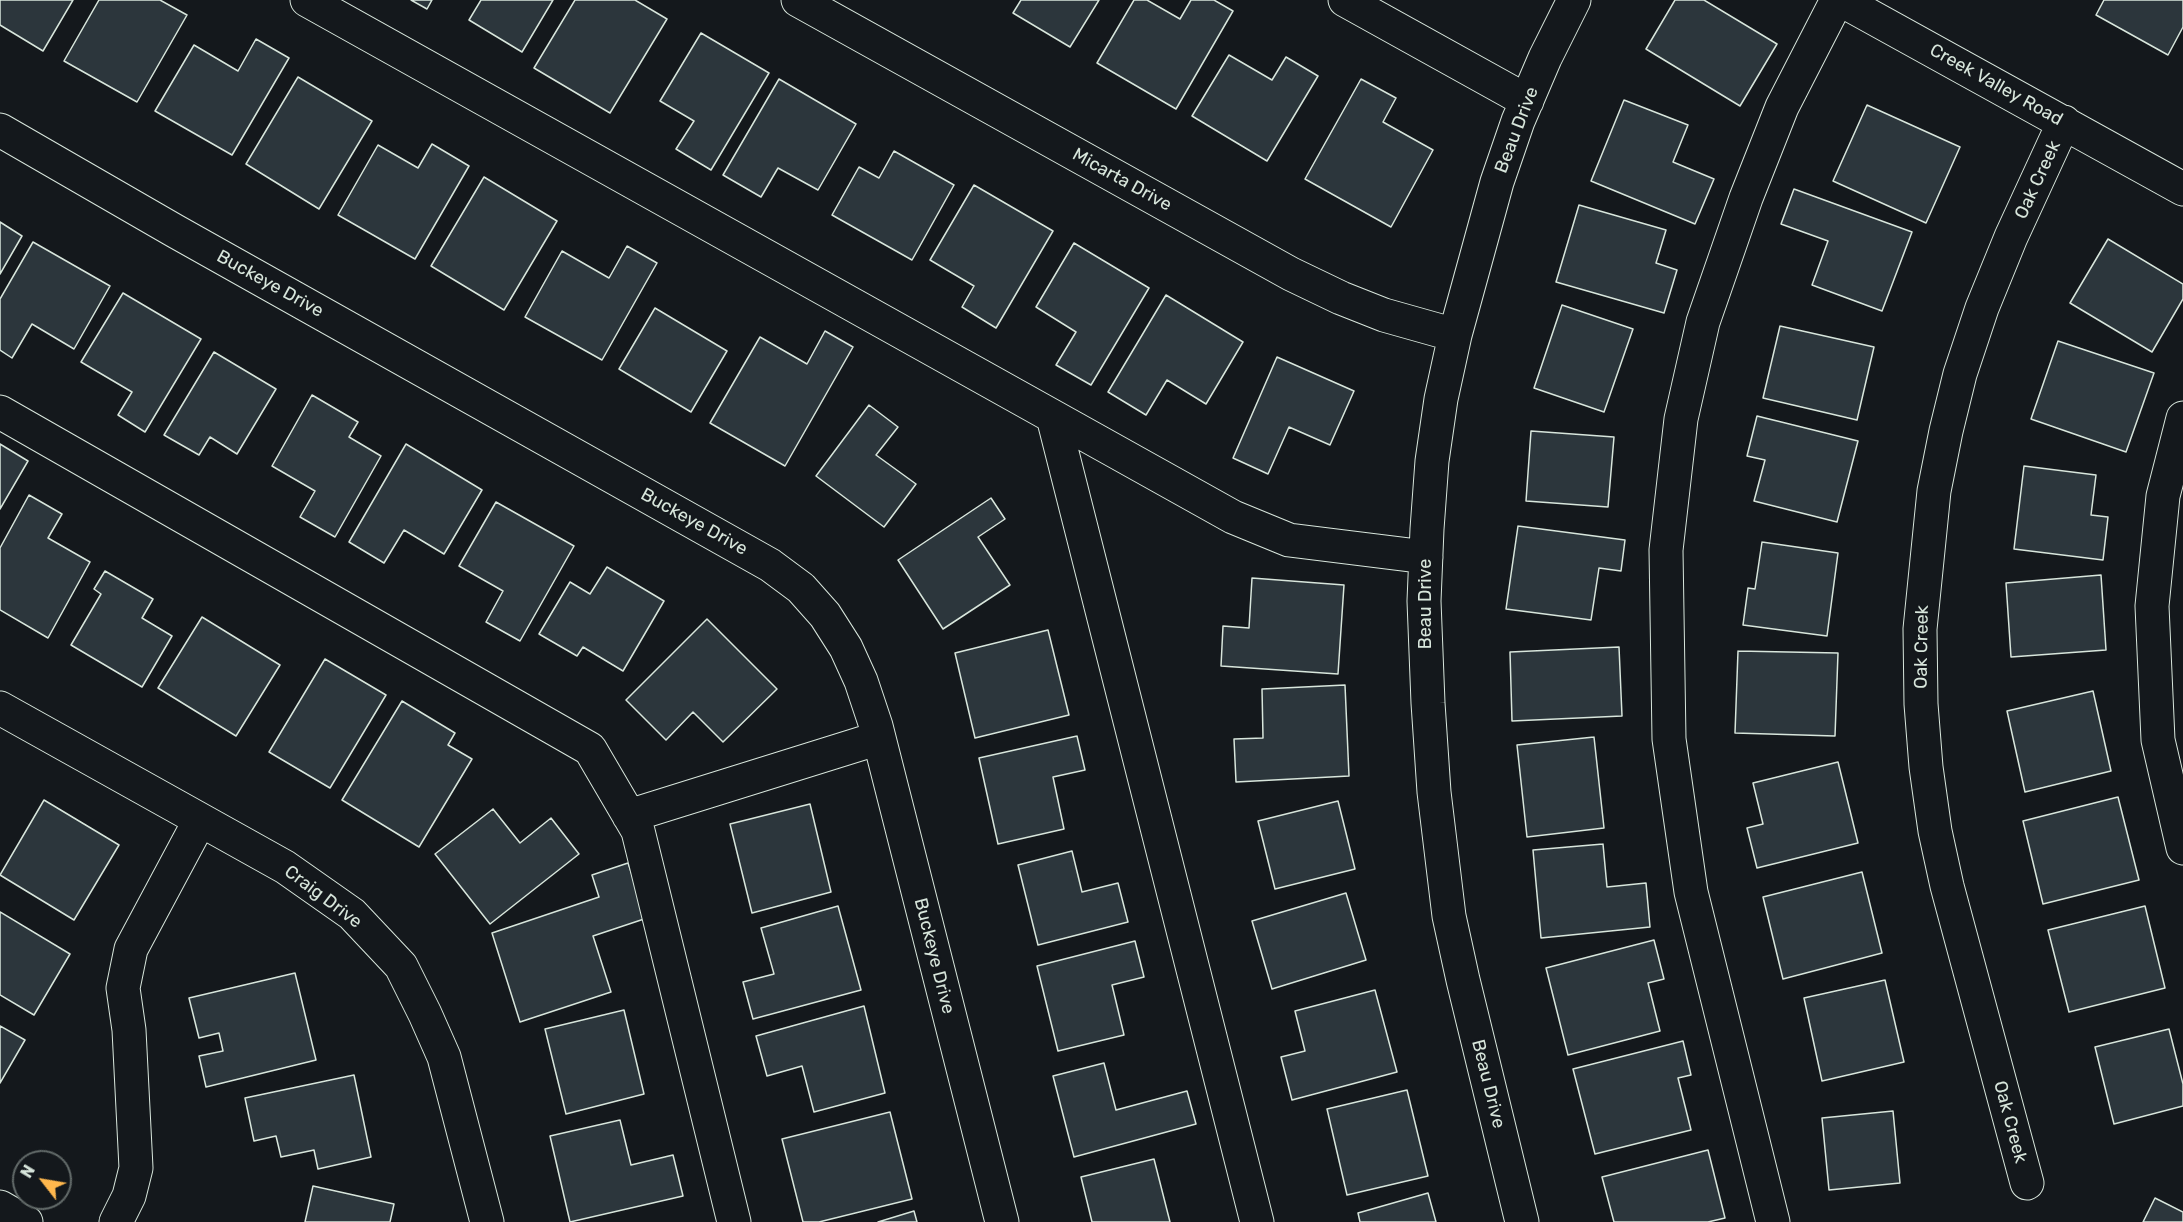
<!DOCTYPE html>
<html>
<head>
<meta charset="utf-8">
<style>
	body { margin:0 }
	#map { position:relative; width:2183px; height:1222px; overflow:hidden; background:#14181c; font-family:Rubik,sans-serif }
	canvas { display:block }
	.north { position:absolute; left:12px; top:1150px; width:60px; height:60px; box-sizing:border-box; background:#14181c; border:2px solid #626a69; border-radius:50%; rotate:301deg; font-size:16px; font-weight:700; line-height:24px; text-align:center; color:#d8e6dc }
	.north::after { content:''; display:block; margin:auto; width:21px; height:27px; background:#ffb74d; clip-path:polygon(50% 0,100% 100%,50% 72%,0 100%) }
</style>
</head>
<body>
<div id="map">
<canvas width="2183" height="1222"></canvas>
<div class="north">N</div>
</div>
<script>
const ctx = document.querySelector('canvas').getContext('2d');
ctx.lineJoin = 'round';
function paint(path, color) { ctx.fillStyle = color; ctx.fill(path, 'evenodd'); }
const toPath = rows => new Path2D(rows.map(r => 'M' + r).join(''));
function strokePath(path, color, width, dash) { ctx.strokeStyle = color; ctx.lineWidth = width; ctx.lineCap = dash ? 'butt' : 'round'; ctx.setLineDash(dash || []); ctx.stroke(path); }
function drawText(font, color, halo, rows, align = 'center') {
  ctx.font = font + ' Rubik,sans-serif'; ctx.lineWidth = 4.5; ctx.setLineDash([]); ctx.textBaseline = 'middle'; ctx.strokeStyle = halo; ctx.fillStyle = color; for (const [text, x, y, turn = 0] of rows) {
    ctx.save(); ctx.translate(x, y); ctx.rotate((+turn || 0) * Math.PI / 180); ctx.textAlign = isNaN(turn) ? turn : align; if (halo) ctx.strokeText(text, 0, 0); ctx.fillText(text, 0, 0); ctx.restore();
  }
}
const building = toPath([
	[0,0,73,0,43,51,0,25,0,0],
	[99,0,160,0,187,15,137,102,64,61,99,0],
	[411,0,432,0,427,9,411,0],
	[481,0,553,0,522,52,469,20,481,0],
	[575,0,635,0,667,19,610,113,534,68,575,0],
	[1021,0,1099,0,1070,47,1013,13,1021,0],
	[1134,0,1147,0,1180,19,1191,0,1214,0,1233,11,1176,109,1097,63,1134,0],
	[1675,0,1704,0,1777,44,1740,106,1646,49,1675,0],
	[2104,0,2183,0,2183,27,2168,55,2096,15,2104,0],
	[701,33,769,73,711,170,676,149,694,121,660,101,701,33],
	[256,39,289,58,232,155,155,111,194,45,238,71,256,39],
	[1229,55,1272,80,1286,57,1318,76,1267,161,1192,116,1229,55],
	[298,77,372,121,319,209,246,164,298,77],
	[779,79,856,124,818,190,778,168,761,197,723,175,779,79],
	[1361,79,1396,98,1383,122,1433,150,1391,227,1305,179,1361,79],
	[1624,100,1688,125,1673,162,1714,179,1695,224,1591,181,1624,100],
	[1867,105,1960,147,1926,223,1833,181,1867,105],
	[432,144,469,166,415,259,338,215,378,145,418,168,432,144],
	[894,151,954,185,912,260,832,215,859,167,879,178,894,151],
	[484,177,557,221,504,310,431,266,484,177],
	[974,185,1053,231,996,328,962,307,974,286,930,260,974,185],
	[1794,189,1912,232,1882,311,1812,285,1828,241,1781,224,1794,189],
	[1579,205,1666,230,1656,263,1677,270,1664,313,1556,282,1579,205],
	[0,222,22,236,0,274,0,222],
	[2108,239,2183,284,2183,299,2152,352,2070,303,2108,239],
	[33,242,110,286,74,349,32,324,12,358,0,350,0,299,33,242],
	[1074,243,1149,288,1091,385,1056,365,1076,332,1036,307,1074,243],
	[627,246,657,263,602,360,525,317,562,251,609,278,627,246],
	[123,293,201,339,145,432,118,415,132,392,81,362,123,293],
	[1166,295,1243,342,1206,404,1167,380,1146,415,1108,392,1166,295],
	[1562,305,1633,329,1604,412,1534,388,1562,305],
	[655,308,727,351,691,412,619,369,655,308],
	[1780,326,1874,347,1857,420,1763,398,1780,326],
	[825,331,853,347,785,466,710,423,760,337,807,364,825,331],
	[2058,341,2154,373,2126,452,2031,419,2058,341],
	[214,352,276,389,237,454,210,437,199,455,164,435,214,352],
	[1277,357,1354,391,1330,445,1289,427,1268,474,1233,458,1277,357],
	[312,395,358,422,349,437,381,456,335,537,300,517,315,491,272,466,312,395],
	[869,405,898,427,876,455,916,484,884,527,816,476,869,405],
	[1757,416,1858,441,1837,522,1754,501,1765,460,1747,456,1757,416],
	[1531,431,1614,437,1608,507,1526,501,1531,431],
	[0,444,28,461,0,509,0,444],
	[406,444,482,490,444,554,404,530,384,563,349,542,406,444],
	[2024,466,2096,475,2091,515,2108,517,2103,560,2014,549,2024,466],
	[29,495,62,514,48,538,90,562,48,638,0,610,0,548,29,495],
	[991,498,1005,519,978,537,1010,585,943,629,898,560,991,498],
	[496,502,574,546,520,641,486,622,503,591,459,566,496,502],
	[1518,526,1625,540,1621,571,1599,568,1591,620,1506,609,1518,526],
	[1762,542,1838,553,1827,636,1743,625,1748,588,1755,589,1762,542],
	[607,567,664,601,623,671,583,647,577,656,539,634,570,582,590,594,607,567],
	[105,571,153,599,142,618,172,636,142,687,71,645,101,594,94,589,105,571],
	[2101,575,2106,650,2011,657,2006,583,2101,575],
	[1252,578,1344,585,1338,674,1221,666,1223,626,1249,628,1252,578],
	[202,617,280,665,236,736,158,688,202,617],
	[707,619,777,689,723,742,693,712,666,740,626,700,707,619],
	[1048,630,1069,715,975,738,955,653,1048,630],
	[1619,647,1622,716,1512,721,1510,652,1619,647],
	[1738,651,1838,653,1835,736,1735,733,1738,651],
	[325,659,386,695,330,788,269,752,325,659],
	[1345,685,1349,776,1236,782,1234,739,1263,738,1262,689,1345,685],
	[2093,691,2111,771,2025,792,2007,711,2093,691],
	[402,701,455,733,448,745,472,759,419,847,342,800,402,701],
	[1077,736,1085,770,1053,777,1064,829,998,844,979,758,1077,736],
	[1594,737,1604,828,1527,837,1517,745,1594,737],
	[1838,762,1858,843,1757,868,1747,828,1763,824,1753,783,1838,762],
	[2118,797,2139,880,2043,904,2023,821,2118,797],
	[44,800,119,845,74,920,0,875,44,800],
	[1338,801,1355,869,1275,889,1258,821,1338,801],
	[810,804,831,892,752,913,730,824,810,804],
	[493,809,520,843,551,818,579,854,490,924,435,854,493,809],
	[1603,844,1607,887,1646,883,1650,927,1541,938,1533,850,1603,844],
	[1072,851,1082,892,1118,883,1128,922,1038,945,1018,865,1072,851],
	[628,863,647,918,593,936,611,992,520,1022,492,933,599,897,592,875,628,863],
	[1862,872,1882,953,1783,979,1763,897,1862,872],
	[1346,893,1366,960,1272,989,1252,921,1346,893],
	[838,906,861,990,753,1019,743,982,774,974,761,928,838,906],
	[2145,906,2165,988,2069,1012,2048,930,2145,906],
	[0,912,70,954,34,1015,0,995,0,912],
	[1654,940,1664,979,1648,983,1660,1031,1568,1055,1546,968,1654,940],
	[1135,941,1144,977,1112,985,1124,1035,1058,1051,1037,966,1135,941],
	[295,973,316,1060,206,1087,199,1056,223,1051,219,1033,199,1038,189,998,295,973],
	[1885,980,1904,1062,1822,1081,1804,998,1885,980],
	[1375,990,1397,1072,1292,1100,1281,1057,1305,1051,1295,1011,1375,990],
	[864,1006,885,1093,814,1112,802,1066,767,1076,756,1036,864,1006],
	[624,1010,644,1094,566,1114,545,1029,624,1010],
	[0,1026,25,1040,0,1083,0,1026],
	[2169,1029,2183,1084,2183,1106,2114,1124,2095,1047,2169,1029],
	[1683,1041,1691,1075,1678,1078,1691,1130,1595,1154,1573,1069,1683,1041],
	[1104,1063,1116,1110,1187,1091,1196,1124,1074,1157,1053,1076,1104,1063],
	[354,1075,371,1157,318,1169,314,1150,281,1157,276,1136,254,1141,245,1098,354,1075],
	[1407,1090,1428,1176,1347,1195,1327,1109,1407,1090],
	[1893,1111,1900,1183,1829,1190,1822,1118,1893,1111],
	[890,1112,912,1199,819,1222,803,1222,782,1139,890,1112],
	[620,1120,631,1165,673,1155,683,1196,570,1222,550,1136,620,1120],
	[1708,1150,1725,1218,1708,1222,1614,1222,1602,1177,1708,1150],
	[1154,1159,1170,1222,1092,1222,1081,1177,1154,1159],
	[313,1186,394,1204,390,1222,305,1222,313,1186],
	[1428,1193,1436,1222,1360,1222,1358,1213,1428,1193],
	[2155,1198,2183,1212,2183,1222,2143,1222,2155,1198],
	[914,1211,917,1222,878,1222,914,1211]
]);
paint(building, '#2c363c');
strokePath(building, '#d8e6dc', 1.5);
const minor = toPath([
	[307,0,1233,517,1289,540,1426,557],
	[798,0,1291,274,1341,298,1384,315,1455,335],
	[1345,0,1527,101],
	[1841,0,2183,189],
	[0,130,175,231,770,565,801,588,825,615,846,648,861,681,876,726,1002,1222],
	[0,412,590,749,638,831,734,1222],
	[1053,417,1257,1222],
	[2183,418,2163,496,2152,606,2158,740,2183,848],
	[0,708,285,867,352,914,401,966,425,1014,444,1057,487,1222],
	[629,816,879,738],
	[2027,1183,1947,886,1935,831,1926,767,1921,704,1920,629,1934,491,1946,431,1960,374,1982,308,2011,237,2064,122],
	[0,1207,26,1222],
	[116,1222,129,1196,136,1168,129,1030,123,988,131,949,200,820],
	[1522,1222,1463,980,1449,916,1434,792,1428,703,1424,601,1427,529,1432,461,1441,399,1455,335,1497,182,1518,121,1545,58,1574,0],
	[1773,1222,1691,892,1669,739,1666,550,1681,419,1703,322,1746,198,1782,107,1837,0]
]);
strokePath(minor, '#d8e6dc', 35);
strokePath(minor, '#14181c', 33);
drawText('18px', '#d8e6dc', '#14181c', [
	["Creek Valley Road",1996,85,29],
	["Beau Drive",1517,130,-69],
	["Micarta Drive",1122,180,29],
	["Oak Creek",2038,180,-65],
	["Buckeye Drive",270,284,29],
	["Buckeye Drive",694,522,29],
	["Beau Drive",1426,604,-90],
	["Oak Creek",1922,647,-89],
	["Craig Drive",323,897,37],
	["Buckeye Drive",934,956,76],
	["Beau Drive",1488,1084,76],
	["Oak Creek",2010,1122,75]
]);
</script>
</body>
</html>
